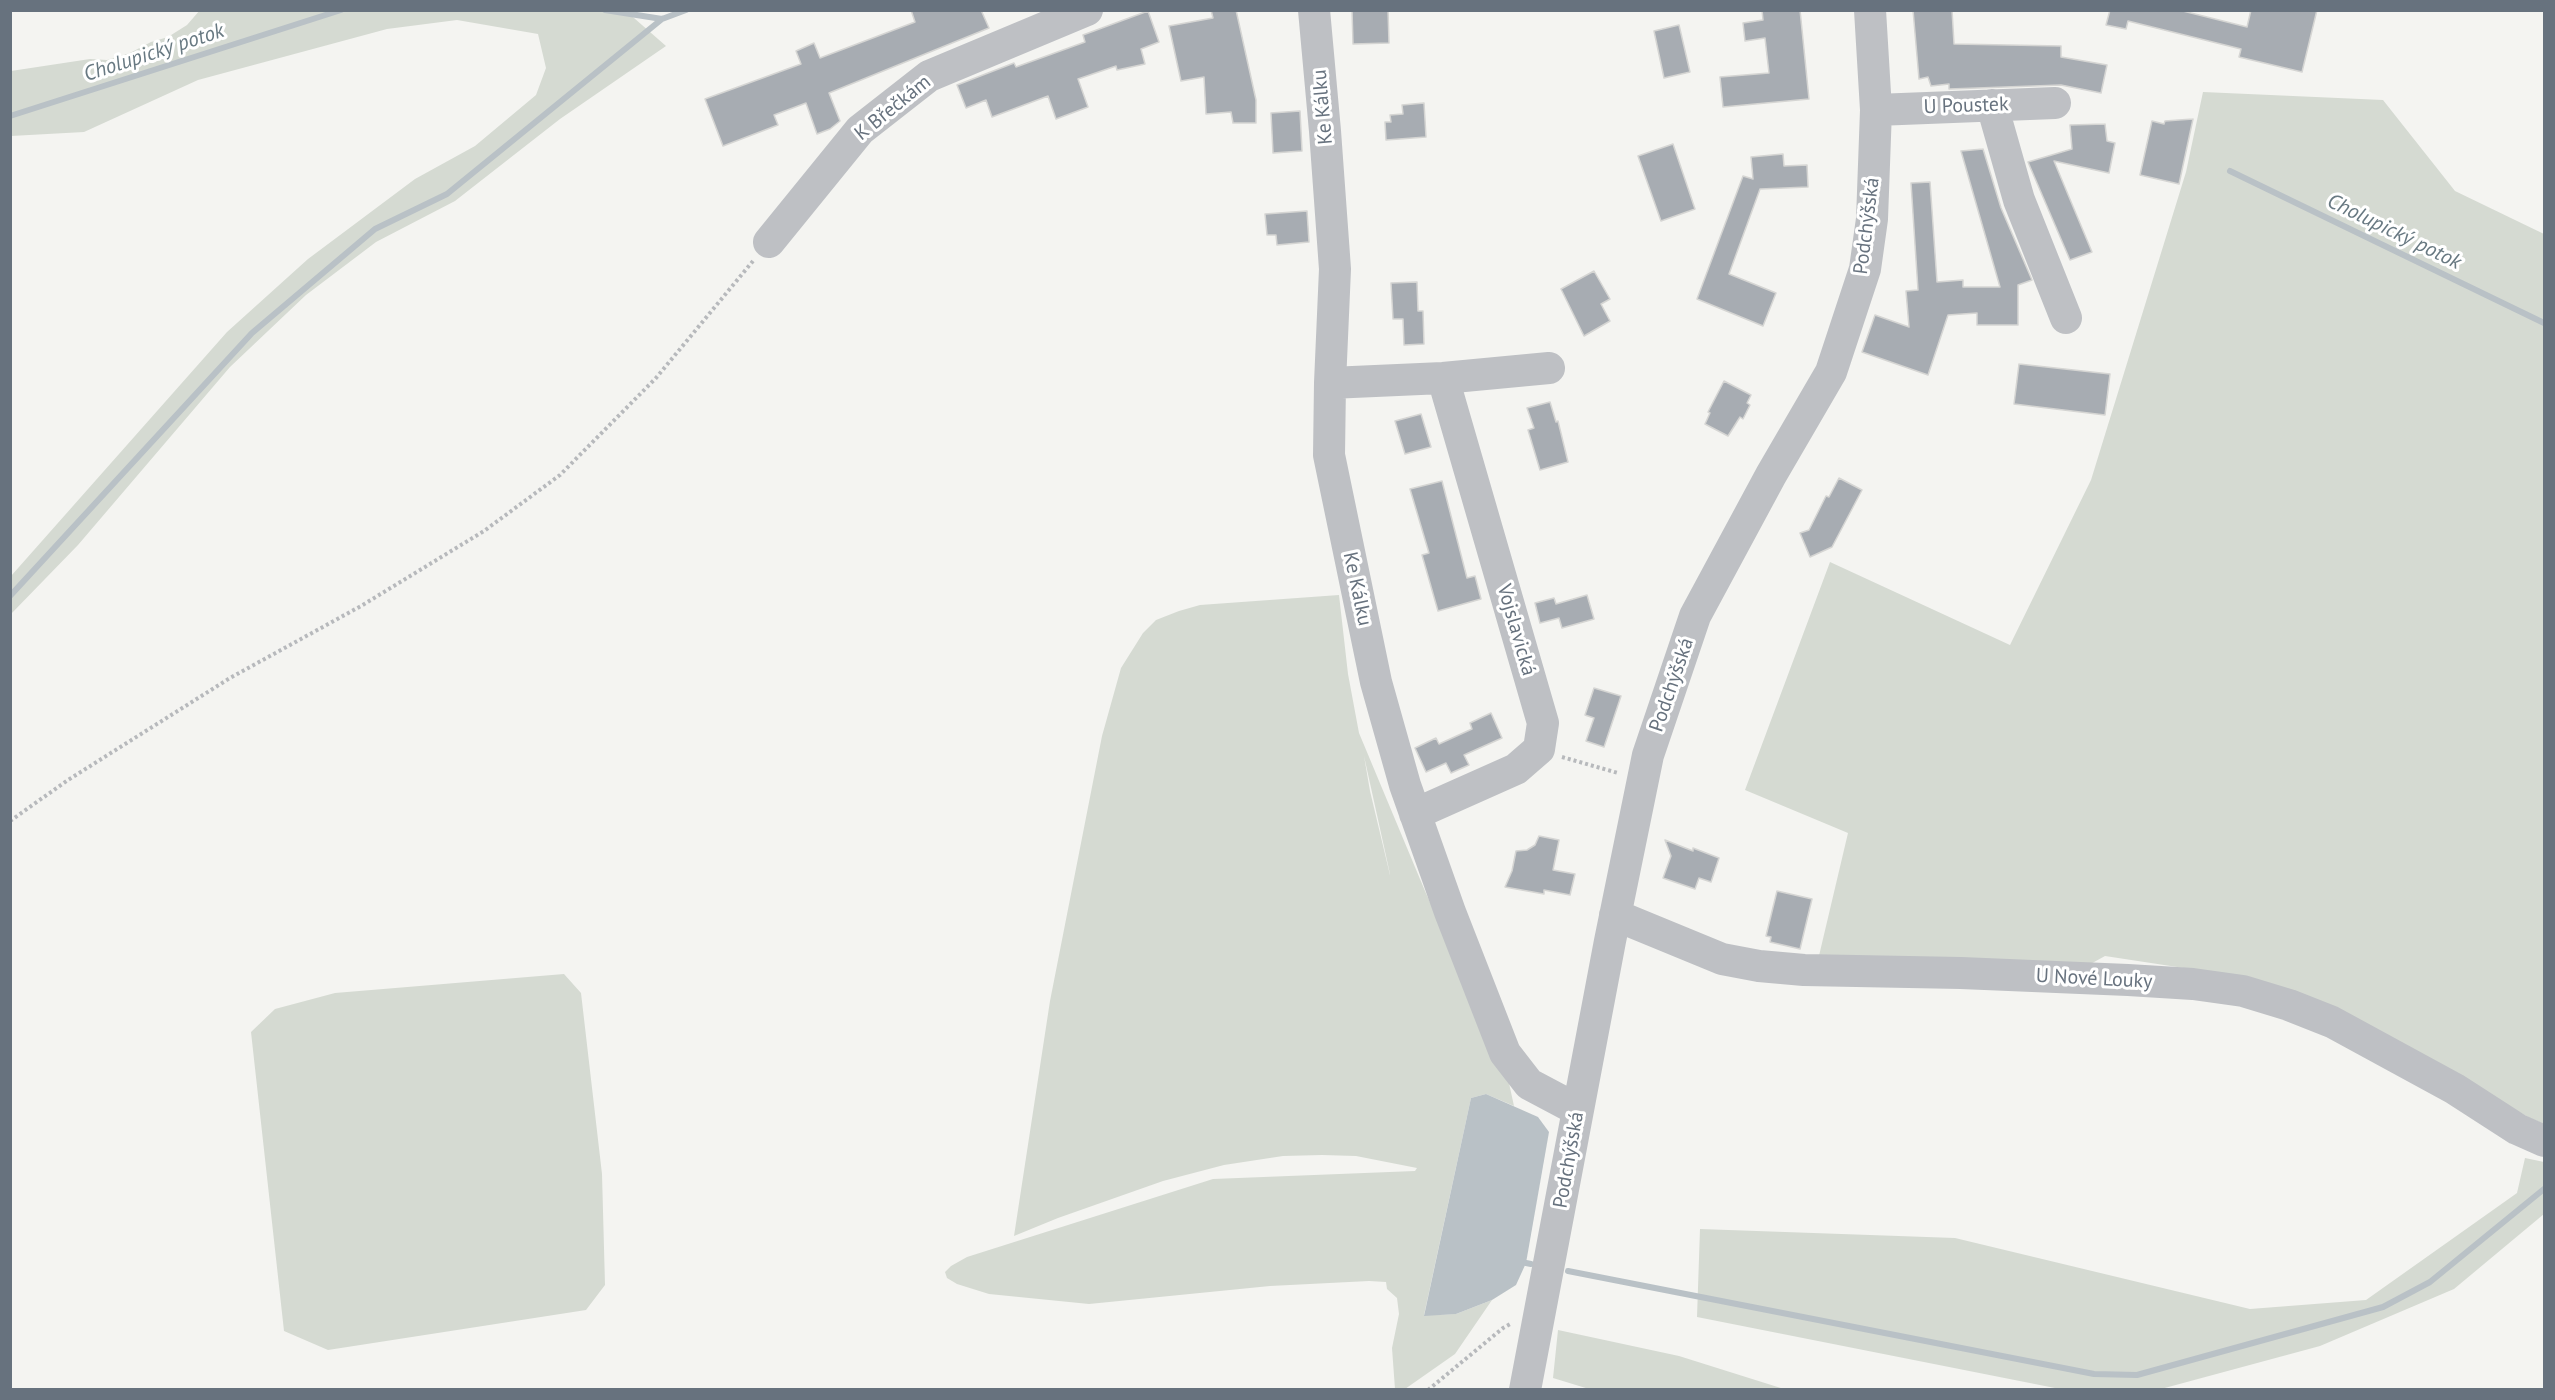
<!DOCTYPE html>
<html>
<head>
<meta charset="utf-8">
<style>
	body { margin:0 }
	#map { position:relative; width:2555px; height:1400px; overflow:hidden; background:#f4f4f1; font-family:"PT Sans",sans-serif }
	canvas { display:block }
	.frame { position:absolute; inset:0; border:12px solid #67727e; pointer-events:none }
</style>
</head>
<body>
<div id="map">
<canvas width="2555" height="1400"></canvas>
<div class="frame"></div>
</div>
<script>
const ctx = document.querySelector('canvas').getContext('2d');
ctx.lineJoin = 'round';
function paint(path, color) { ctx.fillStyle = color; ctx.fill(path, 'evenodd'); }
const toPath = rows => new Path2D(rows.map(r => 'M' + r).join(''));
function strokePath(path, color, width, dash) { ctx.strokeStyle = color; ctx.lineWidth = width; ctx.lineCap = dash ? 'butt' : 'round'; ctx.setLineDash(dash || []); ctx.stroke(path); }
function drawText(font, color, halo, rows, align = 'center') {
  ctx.font = font + ' "PT Sans",sans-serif'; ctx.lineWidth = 6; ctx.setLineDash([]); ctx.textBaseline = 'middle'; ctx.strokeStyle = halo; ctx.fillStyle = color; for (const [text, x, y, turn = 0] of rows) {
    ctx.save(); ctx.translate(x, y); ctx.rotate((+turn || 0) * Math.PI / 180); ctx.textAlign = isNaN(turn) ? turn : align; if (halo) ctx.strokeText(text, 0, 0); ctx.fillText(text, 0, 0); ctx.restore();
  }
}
paint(toPath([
	[200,10,626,11,666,46,560,119,455,201,376,242,306,295,230,367,78,545,11,614,11,576,227,332,308,259,415,179,475,146,536,95,546,68,538,34,457,20,387,29,198,80,84,132,11,136,11,71,90,59,107,60,130,53,151,42,168,37,187,25],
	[2203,92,2383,100,2455,191,2544,234,2544,1124,2530,1118,2315,999,2210,972,2105,956,2085,967,1818,960,1848,833,1745,790,1830,562,2010,645,2091,480,2186,172],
	[1339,595,1348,674,1359,733,1425,891,1507,1074,1514,1106,1486,1094,1471,1098,1424,1315,1456,1314,1492,1300,1455,1354,1405,1389,1395,1389,1392,1348,1399,1314,1397,1298,1387,1289,1386,1282,1369,1281,1270,1286,1089,1304,989,1294,957,1284,947,1278,945,1272,951,1266,967,1257,1213,1179,1415,1171,1417,1168,1356,1156,1322,1155,1283,1156,1224,1165,1163,1181,1058,1218,1014,1236,1050,1001,1102,736,1121,668,1143,633,1156,620,1179,611,1200,605],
	[1364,756,1390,874,1390,875,1370,791],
	[564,974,581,993,602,1174,605,1285,586,1310,328,1350,284,1331,251,1032,275,1009,335,993],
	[2525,1158,2544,1162,2544,1214,2454,1289,2320,1346,2161,1389,2060,1389,1697,1317,1700,1229,1955,1238,2250,1309,2366,1300,2517,1193],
	[1558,1330,1679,1356,1784,1389,1589,1389,1553,1378]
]), '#d5dad2');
paint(toPath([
	[1486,1094,1538,1117,1549,1132,1526,1263,1516,1285,1492,1300,1456,1314,1424,1316,1471,1098]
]), '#b9c1c6');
strokePath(toPath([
	[605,10,662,19,686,10],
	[10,116,341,10],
	[2230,171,2544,323],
	[10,596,252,333,375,229,447,194,662,19],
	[1526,1263,1531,1264],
	[1568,1271,2094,1374,2137,1375,2383,1307,2430,1282,2544,1189]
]), '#b9c1c6', 6);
const building = toPath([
	[911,10,981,10,989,28,829,93,840,121,830,129,817,134,806,103,774,115,778,125,723,146,705,99,801,64,796,51,814,43,820,58,915,22,911,10],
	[1211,10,1236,10,1256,100,1256,123,1233,123,1231,112,1206,114,1204,77,1181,81,1169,26,1213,18,1211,10],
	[1352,10,1388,10,1389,43,1353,44,1352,10],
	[1762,10,1800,10,1809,99,1723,107,1720,77,1769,73,1765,38,1745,41,1743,23,1763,20,1762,10],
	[1913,10,1952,10,1954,44,2061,46,2061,57,2107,65,2101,93,2061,85,1949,89,1949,84,1931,86,1928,77,1919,79,1913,10],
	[2110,10,2179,10,2247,27,2251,10,2317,10,2302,72,2239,57,2241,49,2128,21,2126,29,2106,25,2110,10],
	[1148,11,1159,42,1141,49,1145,64,1117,70,1116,66,1078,79,1088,107,1056,119,1048,96,992,117,986,100,966,108,957,85,1014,63,1016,67,1085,42,1083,35,1148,11],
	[1679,25,1690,72,1664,78,1654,31,1679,25],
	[1424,103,1426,137,1386,140,1385,122,1391,122,1390,115,1403,114,1402,105,1424,103],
	[1300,111,1302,151,1273,153,1271,113,1300,111],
	[2193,119,2179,184,2140,175,2152,121,2164,124,2165,121,2193,119],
	[2105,124,2107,141,2115,143,2109,173,2054,161,2092,252,2070,260,2028,162,2072,149,2070,125,2105,124],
	[1673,144,1695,209,1661,221,1638,156,1673,144],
	[1983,149,2001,208,2032,280,2018,285,2018,325,1977,325,1977,313,1948,315,1928,375,1862,352,1875,315,1909,327,1906,291,1918,290,1911,183,1930,182,1937,282,1963,280,1963,287,2000,287,1961,151,1983,149],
	[1783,154,1784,166,1807,165,1808,187,1760,189,1729,274,1776,293,1763,326,1697,299,1743,176,1753,179,1751,157,1783,154],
	[1307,211,1309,242,1277,245,1276,235,1267,235,1265,214,1307,211],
	[1594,271,1610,299,1601,304,1610,321,1584,336,1561,289,1594,271],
	[1417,282,1418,311,1423,311,1424,344,1404,345,1403,319,1393,319,1391,283,1417,282],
	[2019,364,2110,374,2105,415,2014,404,2019,364],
	[1724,381,1751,395,1747,403,1750,405,1743,419,1740,417,1728,436,1705,424,1710,413,1708,412,1724,381],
	[1550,402,1556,422,1558,421,1568,462,1540,470,1528,430,1534,428,1527,408,1550,402],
	[1421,414,1431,447,1405,454,1395,421,1421,414],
	[1839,478,1862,490,1832,547,1810,557,1800,533,1809,530,1826,496,1829,497,1839,478],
	[1442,481,1467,578,1475,576,1481,599,1438,611,1422,555,1429,553,1410,489,1442,481],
	[1587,595,1594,619,1562,628,1559,618,1540,623,1535,603,1554,598,1556,604,1587,595],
	[1594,688,1621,696,1604,747,1586,741,1594,718,1585,715,1594,688],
	[1491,713,1502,738,1464,755,1469,765,1451,773,1446,763,1426,772,1415,748,1436,738,1439,744,1472,729,1470,723,1491,713],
	[1539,836,1559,840,1553,870,1575,874,1570,895,1544,890,1544,894,1505,887,1512,871,1516,851,1527,850,1535,845,1539,836],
	[1665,840,1693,851,1693,848,1719,858,1711,882,1699,878,1695,889,1663,878,1671,856,1665,840],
	[1777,891,1812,899,1800,949,1770,942,1771,937,1766,936,1777,891]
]);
paint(building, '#a7acb2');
strokePath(building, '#d5d5d3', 1.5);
strokePath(toPath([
	[1562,757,1618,773],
	[10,821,68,780,230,678,361,606,484,531,560,475,656,378,753,261],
	[1428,1390,1503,1328,1512,1323]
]), '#b7b9bc', 4, [3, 3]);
strokePath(toPath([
	[1314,10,1325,131,1335,269,1330,383,1329,455,1376,682,1405,785,1450,912,1505,1053,1529,1084,1578,1110],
	[1992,105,2019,200,2066,318],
	[1876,110,2055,103],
	[769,242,860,130,929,76,1087,10],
	[1330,383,1443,378,1549,368],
	[1415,814,1516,769,1539,749,1543,723,1443,378],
	[1615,915,1722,959,1759,966,1804,970,1961,973,2128,980,2193,984,2243,991,2289,1005,2332,1022,2455,1089,2517,1129,2544,1141],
	[1525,1390,1610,941,1648,755,1695,616,1771,475,1831,372,1865,269,1872,219,1876,110,1870,10]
]), '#bec0c4', 32);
drawText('20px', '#67727e', '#fff', [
	["U Poustek",1966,106,-2],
	["Ke Kálku",1323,107,-95],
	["K Břečkám",893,108,-39],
	["Podchýšská",1867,226,-83],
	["Ke Kálku",1357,589,78],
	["Vojslavická",1516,630,74],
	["Podchýšská",1672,685,-71],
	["U Nové Louky",2094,979,3],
	["Podchýšská",1569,1160,-80]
]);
drawText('italic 21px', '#687982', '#fff', [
	["Cholupický potok",154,53,-18],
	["Cholupický potok",2394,232,26]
]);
</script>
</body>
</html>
